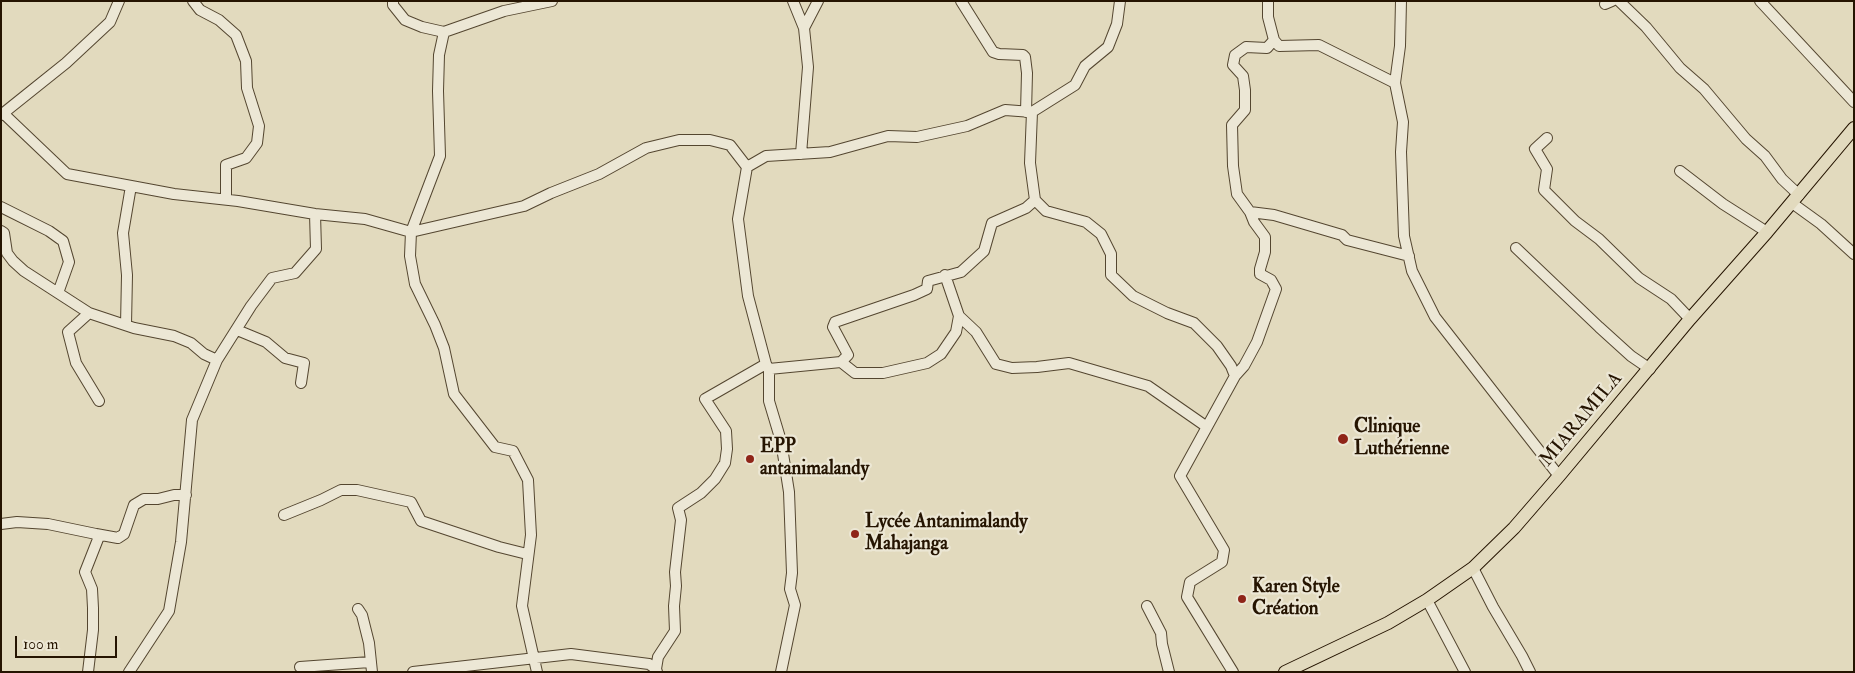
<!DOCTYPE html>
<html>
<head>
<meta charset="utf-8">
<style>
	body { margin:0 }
	#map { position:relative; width:1855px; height:673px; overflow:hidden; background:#e2dabe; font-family:"IM FELL Double Pica",serif }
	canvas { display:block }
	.frame { position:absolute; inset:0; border:2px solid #251401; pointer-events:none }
	.scale { position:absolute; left:15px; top:636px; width:102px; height:22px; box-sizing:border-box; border:2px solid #251401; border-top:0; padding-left:6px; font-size:15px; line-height:18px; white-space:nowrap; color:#251401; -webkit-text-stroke:4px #ece7d5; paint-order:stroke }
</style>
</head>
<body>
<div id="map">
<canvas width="1855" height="673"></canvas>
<div class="frame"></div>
<div class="scale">100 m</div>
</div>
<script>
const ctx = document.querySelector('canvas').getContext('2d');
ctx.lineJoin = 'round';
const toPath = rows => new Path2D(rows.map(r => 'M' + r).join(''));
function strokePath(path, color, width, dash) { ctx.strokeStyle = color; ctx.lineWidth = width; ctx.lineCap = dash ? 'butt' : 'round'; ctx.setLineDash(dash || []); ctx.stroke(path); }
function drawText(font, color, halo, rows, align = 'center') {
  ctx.font = font + ' "IM FELL Double Pica",serif'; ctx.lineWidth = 4.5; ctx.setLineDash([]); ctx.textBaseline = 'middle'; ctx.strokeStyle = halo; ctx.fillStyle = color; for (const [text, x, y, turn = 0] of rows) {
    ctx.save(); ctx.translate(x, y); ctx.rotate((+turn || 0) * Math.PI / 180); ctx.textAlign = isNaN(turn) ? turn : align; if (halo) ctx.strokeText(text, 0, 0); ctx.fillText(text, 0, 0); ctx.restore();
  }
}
const minor = toPath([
	[193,1,200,10,219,20,236,35,246,61,247,88,259,126,257,143,246,158,226,165,226,200],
	[393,1,393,5,405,20,422,27,444,32,504,11,552,1],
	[793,1,804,28,808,67,801,154],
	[961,1,993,52,999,54,1023,55,1025,57,1027,73,1026,112],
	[1120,1,1117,24,1108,47,1085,66,1075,85,1032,112,1030,163,1035,200,1046,211,1086,222,1101,234,1111,254,1111,275,1133,296,1167,313,1194,323,1217,346,1231,366,1235,376,1180,476,1224,550,1222,562,1190,582,1187,597,1233,672],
	[1268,1,1268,17,1274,40,1279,46,1319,45,1395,83],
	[1401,1,1400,46,1395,83,1403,122,1401,152,1404,236,1412,271,1435,317,1559,476],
	[1619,1,1646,27,1680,68,1704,89,1746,139,1765,156,1782,179,1799,195],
	[1760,1,1854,102],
	[1605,4,1612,1],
	[804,28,818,1],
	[444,32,439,55,438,91,440,156,411,232,410,256,415,284,435,325,444,348,454,394,495,447,513,451,528,480,531,535,522,606,537,672],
	[1274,40,1267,48,1246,47,1235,55,1233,65,1243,76,1245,90,1245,110,1232,125,1233,166,1237,194,1250,212,1274,215,1342,235,1347,240,1409,256],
	[4,114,67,174,174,194,238,201,315,214,365,219,411,232,524,206,551,193,599,174,646,148,679,140,710,140,730,145,747,167,738,219,748,296,766,364,769,369,769,401,781,441,789,492,792,573,790,589,795,605,781,672],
	[1,115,66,63,110,22,119,1],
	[1547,138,1535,149,1547,169,1544,190,1575,221,1599,239,1639,278,1671,299,1690,319],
	[747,167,766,156,830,152,888,136,917,137,967,126,1005,110,1032,112],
	[1680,171,1723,204,1767,232],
	[1792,203,1821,224,1854,254],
	[1,207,49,231,63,241,69,262,58,293],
	[1,231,4,233,7,253,13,261,24,271,89,313,134,328,174,336,191,343,204,354,217,360],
	[1516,248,1599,327,1631,356,1650,369],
	[945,275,959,316,976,332,996,364,1012,368,1037,367,1069,363,1148,386,1207,427],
	[89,313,68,332,76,363,99,401],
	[126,325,127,275,123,233,131,186],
	[237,330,266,342,285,358,304,363,301,383],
	[841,362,855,373,883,373,927,363,941,354,956,332,959,316],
	[769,369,841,362,848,355,833,327,835,322,914,295,927,289,928,281,961,272,984,251,992,223,1026,208,1035,200],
	[1235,376,1244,366,1257,342,1276,289,1271,280,1260,274,1260,269,1265,252,1265,237,1254,222,1250,212],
	[284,515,321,500,341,490,357,490,411,502,421,521,499,547,527,554],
	[1,524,17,522,48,524,96,534,98,539,85,572,92,589,93,608,93,630,88,672],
	[96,534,118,538,124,534,134,505,144,499,158,499,174,495,186,495],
	[1473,568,1493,607,1522,656,1530,672],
	[1427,600,1465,672],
	[1147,606,1161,633,1162,644,1169,672],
	[358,609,362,615,369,643,372,672],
	[300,667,370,662],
	[656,669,658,657,675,631,674,606,676,586,675,572,681,520,678,508,701,493,715,479,725,463,727,449,726,431,705,399,766,364],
	[129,672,169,611,181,542,192,420,217,360,251,306,272,278,295,273,316,249,315,214],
	[413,672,571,654,649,664,656,669,657,672]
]);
const major = toPath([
	[1285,672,1388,623,1427,600,1473,568,1514,528,1559,476,1690,319,1767,232,1854,128]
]);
strokePath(minor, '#544630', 12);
strokePath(major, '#251401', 14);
strokePath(minor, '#ece7d5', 10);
strokePath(major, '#e2dabe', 12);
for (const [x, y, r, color] of [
	[1343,439,6,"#8f2418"],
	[750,459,5,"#8f2418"],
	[855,534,5,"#8f2418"],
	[1242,599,5,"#8f2418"]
]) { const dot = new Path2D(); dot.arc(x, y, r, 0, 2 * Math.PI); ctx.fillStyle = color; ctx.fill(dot); strokePath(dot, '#ece7d5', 2); }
drawText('19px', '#251401', '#ece7d5', [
	["MIARAMILA",1582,420,-50]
]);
drawText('bold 19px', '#251401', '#ece7d5', [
	["Clinique",1354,428],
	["Luthérienne",1354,450],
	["EPP",760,448],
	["antanimalandy",760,470],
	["Lycée Antanimalandy",865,523],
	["Mahajanga",865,545],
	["Karen Style",1252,588],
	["Création",1252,610]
], 'left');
</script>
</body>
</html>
